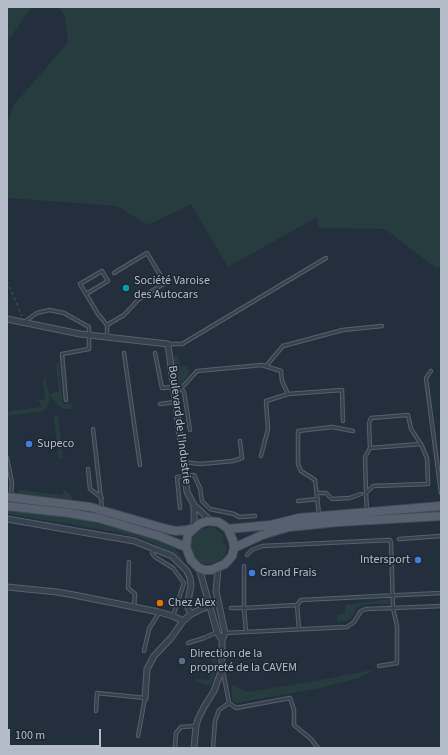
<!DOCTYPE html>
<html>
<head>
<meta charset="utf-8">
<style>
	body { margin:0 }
	#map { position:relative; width:448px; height:755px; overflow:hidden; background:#242f3e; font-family:"Source Sans 3",sans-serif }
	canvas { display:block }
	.frame { position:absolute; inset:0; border:8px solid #b4bcc9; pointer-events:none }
	.scale { position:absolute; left:8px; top:729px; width:93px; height:18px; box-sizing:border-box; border:2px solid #b4bcc9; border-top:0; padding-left:5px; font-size:12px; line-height:14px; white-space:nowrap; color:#b4bcc9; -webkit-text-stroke:3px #1d2633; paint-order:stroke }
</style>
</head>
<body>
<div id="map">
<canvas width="448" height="755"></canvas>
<div class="frame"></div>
<div class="scale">100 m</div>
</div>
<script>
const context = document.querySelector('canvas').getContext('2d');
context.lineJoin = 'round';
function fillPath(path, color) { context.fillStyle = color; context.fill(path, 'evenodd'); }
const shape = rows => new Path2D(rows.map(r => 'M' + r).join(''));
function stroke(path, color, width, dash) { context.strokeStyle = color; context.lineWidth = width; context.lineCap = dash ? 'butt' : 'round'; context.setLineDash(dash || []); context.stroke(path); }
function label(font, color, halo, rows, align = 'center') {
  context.font = font + ' "Source Sans 3",sans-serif'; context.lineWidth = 3; context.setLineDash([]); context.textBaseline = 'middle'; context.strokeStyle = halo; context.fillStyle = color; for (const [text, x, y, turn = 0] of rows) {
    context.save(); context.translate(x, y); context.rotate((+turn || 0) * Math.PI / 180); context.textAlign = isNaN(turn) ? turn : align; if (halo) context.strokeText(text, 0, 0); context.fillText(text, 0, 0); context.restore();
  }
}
const green = shape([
	[7,7,32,7,7,42],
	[58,7,441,7,441,267,435,267,385,229,319,228,317,217,228,267,191,204,148,225,117,206,7,198,7,126,13,106,68,42,65,16],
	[173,355,178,355,181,367,187,366,187,369,189,369,189,374,178,388,177,388],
	[56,363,59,363,63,404,71,403,72,409,64,409,57,405,55,401,49,395,49,404,44,411,7,416,7,414,11,411,41,407,39,400,45,399,43,379,45,378,49,394,59,391],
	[58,415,63,458,59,459,54,420,54,416],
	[18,490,63,495,64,490,71,495,72,498,71,500,20,494],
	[7,510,77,518,126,531,157,541,174,548,179,553,183,561,157,545,143,539,116,532,7,514],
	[211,527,216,529,223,534,225,537,223,540,224,544,227,545,227,548,225,555,222,559,218,562,209,564,203,564,193,556,190,547,194,534,202,529],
	[389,599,389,604,373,604,363,605,357,608,351,618,347,621,337,622,337,615,345,613,345,605],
	[213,654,217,654,216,669,213,682,209,685,196,682,196,679,209,680,212,663,212,656],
	[377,669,358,678,320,688,236,703,232,701,232,685,248,692,321,680]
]);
const path = shape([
	[7,68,7,74],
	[7,281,22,316]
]);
const service = shape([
	[86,294,80,284,102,271,108,281,86,294,98,314,107,325,107,337],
	[24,322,37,313,49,310,64,313,89,327,89,349,62,354,66,400],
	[107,325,124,315,139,299,165,283,147,253,114,273],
	[169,344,182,344,326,258],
	[124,353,140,465],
	[155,353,162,388,174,387],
	[266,366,283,346,343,330,382,326],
	[431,371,426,378,441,493],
	[181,388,184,392,190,430],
	[175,395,197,371,262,365,281,371,282,381,288,394,342,390,343,421],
	[160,404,175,402],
	[93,429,102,508],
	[370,448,369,423,371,418,408,415,411,429,421,444],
	[261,456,268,429,266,401,288,394],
	[7,458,12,483,11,497],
	[184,462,200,464,233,461,242,458,240,441],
	[88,469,90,489,102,498],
	[317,493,326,493,332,499,350,498,361,494],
	[366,493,365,457,370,448,421,444,427,458,428,484,373,486,366,493,367,511],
	[298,501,318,499],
	[180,508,177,477,194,475,200,488,202,501,210,509,234,514,239,517,255,516],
	[319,514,315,480,301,471,298,464,298,431,332,427,353,431],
	[399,539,441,536],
	[154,548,152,553,155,557,173,568,184,583,173,616],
	[247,555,252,550,262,546,390,540,391,543,393,608,441,606],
	[129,562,128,588,135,594,134,607],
	[244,566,244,608,297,605,299,629],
	[297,605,301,600,441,593],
	[231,608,244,608,246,632],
	[225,633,347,627,354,622,361,611,366,609,393,608,397,626,397,663,379,666],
	[188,643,204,638,217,632],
	[144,651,149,629,159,613],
	[223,671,229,703,236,708,290,698,294,710,294,725,311,739,318,748],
	[96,711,97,693,145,698,138,736],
	[175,748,176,733,181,727,196,726],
	[213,748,215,721,219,710,229,703]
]);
const minor = shape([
	[7,319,80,334,168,344,185,475,187,492,194,505,194,528],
	[194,505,211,521],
	[7,519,134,541,172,556,187,571,190,578,191,586,188,601,188,608,191,614],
	[199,568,217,632,222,640],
	[7,587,57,592,74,595,159,612,173,616,183,621,191,614,210,605,218,603],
	[145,698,147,669,154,656,171,638,183,621],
	[194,748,196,726,198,719,204,707,214,691,222,669,222,640,225,633,216,591,218,569]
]);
const primary = shape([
	[7,497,90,507,163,528,176,531,187,530,194,528],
	[7,506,69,513,98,518,159,536,186,547],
	[207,521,218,522,223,525,228,529,233,541,234,548,232,556,225,564,211,570,204,570,199,568,191,560,186,547,188,534,199,524,207,521],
	[228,529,271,525,299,518,441,506],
	[234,548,262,535,289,527,338,522,441,516]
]);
const markers = [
	[126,288,4,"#0f9aa8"],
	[29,444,4,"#3f7fe0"],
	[418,560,4,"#3f7fe0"],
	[252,573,4,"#3f7fe0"],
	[160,603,4,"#e8710a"],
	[182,661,4,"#5c6f8a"]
];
const poiNames = [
	["Société Varoise",134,281],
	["des Autocars",134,295],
	["Supeco",37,444],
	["Intersport",410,560,"right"],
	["Grand Frais",260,573],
	["Chez Alex",168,603],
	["Direction de la",190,654],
	["propreté de la CAVEM",190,668]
];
const streetNames = [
	["Boulevard de l'Industrie",179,425,83]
];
fillPath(green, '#263c3f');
stroke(service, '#565f6c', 4.5);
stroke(minor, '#565f6c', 7);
stroke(primary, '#414a57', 10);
stroke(path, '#44595c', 1, [3, 3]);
stroke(service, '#38414e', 2.5);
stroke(minor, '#38414e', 5);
stroke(primary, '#56606e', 8);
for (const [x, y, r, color] of markers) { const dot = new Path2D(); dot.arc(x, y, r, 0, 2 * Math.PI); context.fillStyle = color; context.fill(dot); stroke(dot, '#1d2633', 1.5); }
label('12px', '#b4bcc9', '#1d2633', poiNames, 'left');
label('12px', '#b4bcc9', '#1d2633', streetNames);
</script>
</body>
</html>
